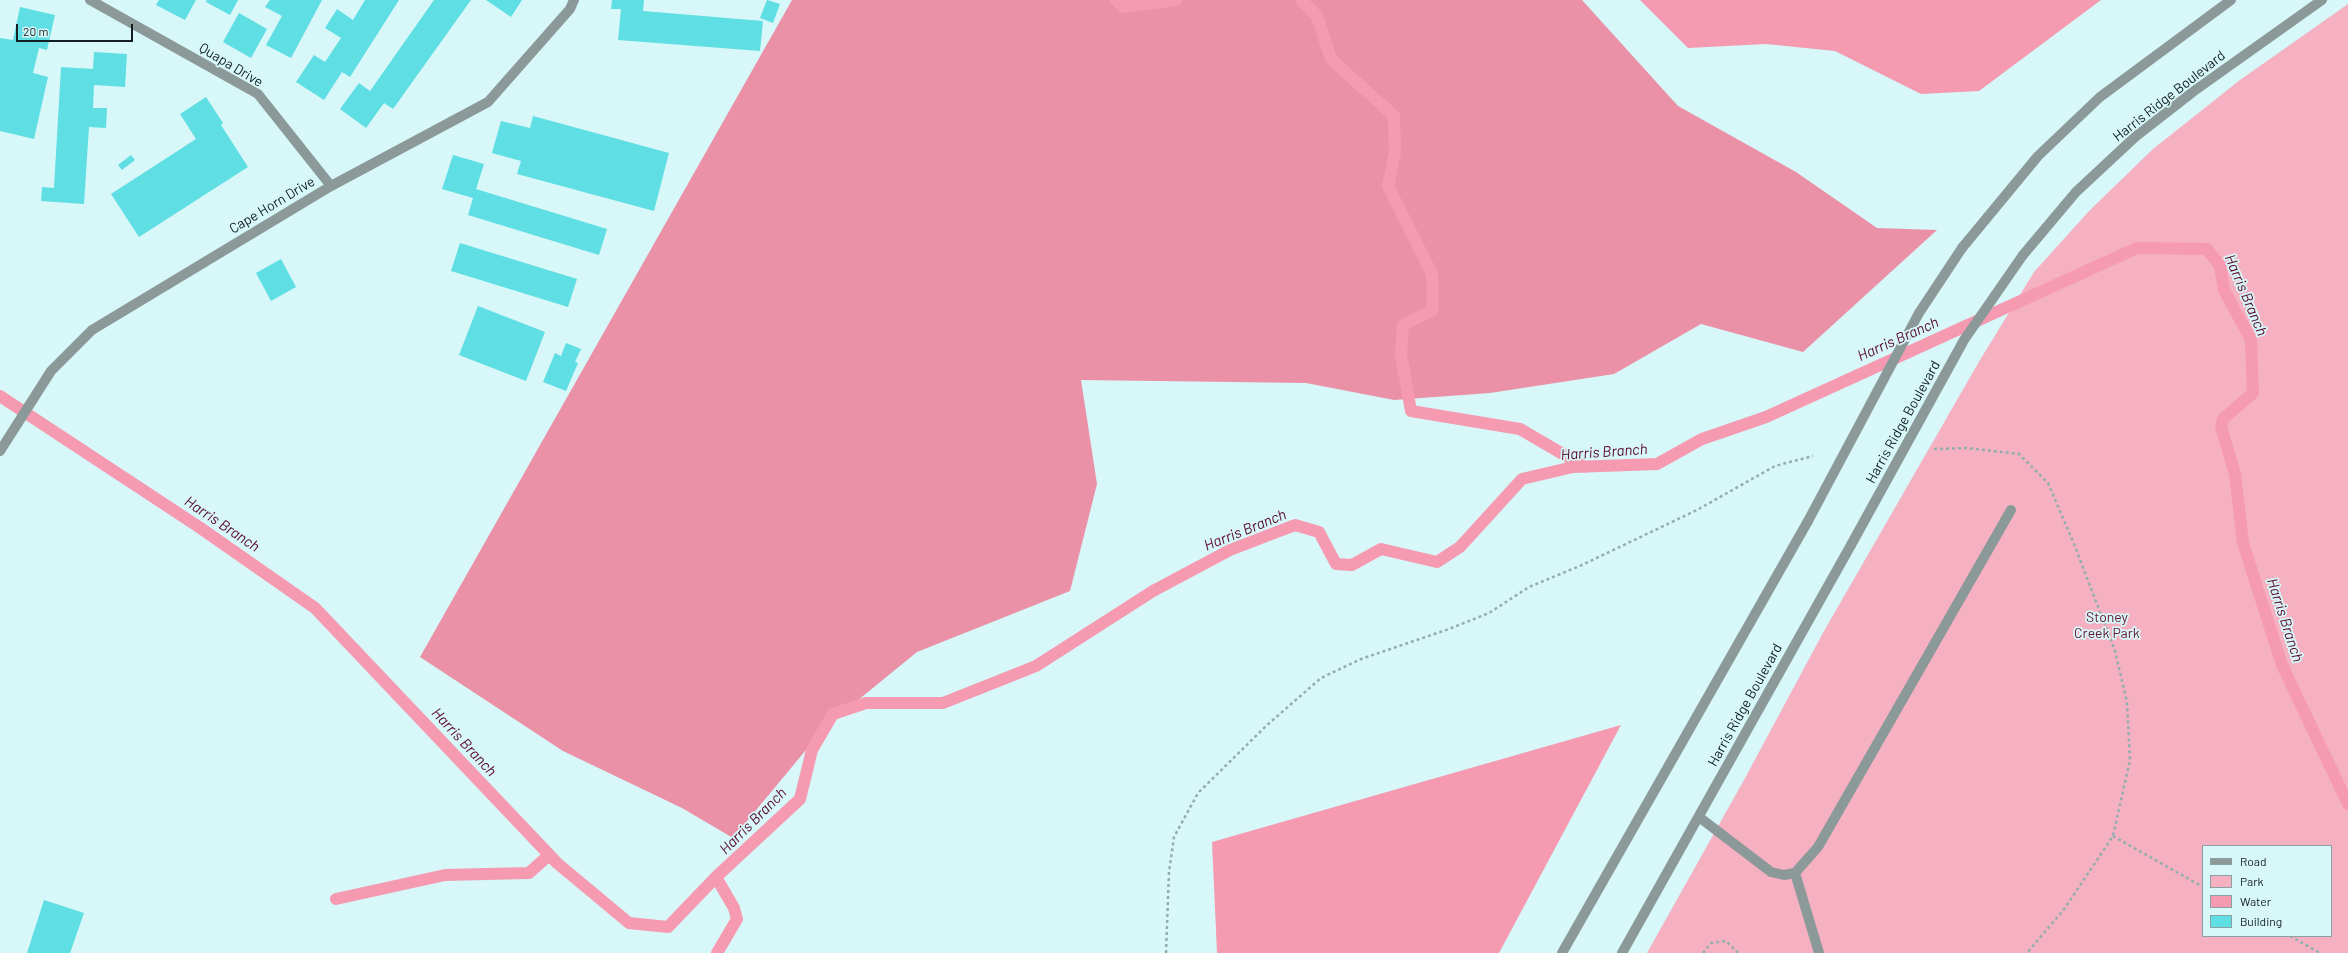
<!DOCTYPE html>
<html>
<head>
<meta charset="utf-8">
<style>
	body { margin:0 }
	#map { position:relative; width:2348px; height:953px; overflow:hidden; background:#d7f7f8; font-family:Barlow,sans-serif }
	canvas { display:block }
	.legend { position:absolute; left:2202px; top:845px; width:130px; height:92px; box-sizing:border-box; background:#d7f7f8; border:1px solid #89a1a2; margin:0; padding:5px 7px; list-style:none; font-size:12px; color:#131f20 }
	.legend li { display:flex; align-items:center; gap:8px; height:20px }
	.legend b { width:20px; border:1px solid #89a1a2 }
	.scale { position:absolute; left:16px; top:24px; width:117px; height:18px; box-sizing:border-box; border:2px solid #131f20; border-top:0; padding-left:5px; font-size:12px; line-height:14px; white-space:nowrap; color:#131f20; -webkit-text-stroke:3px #d7f7f8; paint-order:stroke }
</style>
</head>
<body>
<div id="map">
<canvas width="2348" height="953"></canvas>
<ul class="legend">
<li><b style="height:5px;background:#8b9999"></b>Road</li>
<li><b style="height:11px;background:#f5b1c1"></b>Park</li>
<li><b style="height:11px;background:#f59ab1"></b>Water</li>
<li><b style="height:11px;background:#5fdee3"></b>Building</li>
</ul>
<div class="scale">20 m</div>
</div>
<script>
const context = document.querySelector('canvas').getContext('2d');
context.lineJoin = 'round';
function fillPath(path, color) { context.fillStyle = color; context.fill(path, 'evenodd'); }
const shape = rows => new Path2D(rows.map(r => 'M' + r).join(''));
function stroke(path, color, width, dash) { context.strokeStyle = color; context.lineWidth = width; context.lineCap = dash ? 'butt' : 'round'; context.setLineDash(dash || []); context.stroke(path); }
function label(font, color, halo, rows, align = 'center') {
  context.font = font + ' Barlow,sans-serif'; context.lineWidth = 3.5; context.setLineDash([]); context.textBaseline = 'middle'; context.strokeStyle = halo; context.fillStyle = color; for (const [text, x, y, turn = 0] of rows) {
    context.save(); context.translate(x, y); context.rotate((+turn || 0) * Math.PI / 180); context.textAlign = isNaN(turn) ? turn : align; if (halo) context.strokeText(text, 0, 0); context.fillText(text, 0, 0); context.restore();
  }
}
const green = shape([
	[2348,4,2348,953,1647,953,1744,780,1824,631,1980,360,2034,272,2090,210,2153,149,2240,80],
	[2203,846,2331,846,2331,936,2203,936]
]);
const forest = shape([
	[792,0,1582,0,1678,106,1796,172,1877,228,1937,230,1803,352,1701,324,1614,374,1490,393,1394,400,1306,383,1081,380,1097,484,1070,591,917,652,825,727,733,838,682,808,563,751,420,657]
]);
const water = shape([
	[1640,0,2101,0,1979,91,1921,94,1835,51,1766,44,1688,48],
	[1621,725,1499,953,1217,953,1212,842]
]);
const stream = shape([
	[1116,0,1123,7,1176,0],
	[1301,0,1317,16,1331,59,1394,116,1395,152,1388,186,1432,274,1433,310,1403,325,1401,355,1411,411,1520,429,1585,467],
	[0,396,199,527,315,608,557,863,629,923,668,927,716,877,800,799,812,750,833,714,866,703,943,703,1036,666,1153,591,1230,550,1295,525,1319,532,1336,564,1352,565,1381,549,1437,562,1460,547,1522,479,1573,467,1657,464,1702,439,1766,417,2137,248,2207,249,2220,266,2224,290,2251,340,2253,393,2223,419,2221,427,2235,474,2243,543,2282,665,2348,804],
	[716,877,734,908,737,919,717,953],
	[336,899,445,875,529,873,549,855]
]);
const building = shape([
	[159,0,196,0,185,20,156,5],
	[207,0,238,0,230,15,206,2],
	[270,0,322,0,291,58,266,45,282,16,265,7],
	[365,0,399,0,350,77,342,72,324,100,296,82,314,55,325,62,341,38,325,28,337,9,353,20],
	[434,0,471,0,393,109,384,103,366,128,340,109,359,83,370,91],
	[486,0,522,0,511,17],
	[612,0,644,0,643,11,763,21,760,51,618,40,621,9,611,9],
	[767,0,780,4,773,23,760,18],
	[20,7,55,15,47,50,39,48,33,73,48,77,34,139,0,131,0,38,13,40],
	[239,13,267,29,251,58,223,42],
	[94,52,127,54,125,87,94,85,93,108,107,108,106,128,89,127,84,204,41,201,42,187,54,188,61,67,93,69],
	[206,97,223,123,221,125,248,167,139,237,111,194,196,139,180,114],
	[533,116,669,153,654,211,517,174,521,161,492,153,501,121,530,128],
	[131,155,135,160,122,170,118,165],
	[453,155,484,164,476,189,607,229,599,255,468,215,473,198,442,189],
	[460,243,577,279,568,307,451,271],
	[281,259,296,287,271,301,256,273],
	[478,306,545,332,526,381,459,355],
	[566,343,581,349,575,362,578,363,566,391,543,382,555,353,561,356],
	[44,900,84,913,70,953,27,953]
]);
const path = shape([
	[1934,449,1967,448,2019,454,2048,483,2074,544,2115,651,2127,702,2130,760,2113,836,2065,908,2027,953],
	[2113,836,2203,887],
	[2290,936,2320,953],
	[1166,953,1169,872,1174,837,1198,793,1266,726,1321,678,1361,659,1449,629,1489,613,1529,587,1582,565,1697,510,1775,466,1813,456],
	[1703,953,1711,943,1726,941,1738,953]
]);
const service = shape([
	[1699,817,1771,872,1784,875,1795,873,1818,847,2011,510],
	[1795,873,1819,953]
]);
const minor = shape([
	[90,0,258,94,331,186],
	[0,451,51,371,92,330,331,186,488,102,570,9,574,0]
]);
const tertiary = shape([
	[1962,248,2038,156,2100,97,2231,0],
	[2023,255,2076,192,2135,137,2194,91,2322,0],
	[1562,953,1808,521],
	[1622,953,1851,545]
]);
const tertiaryBridge = shape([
	[1808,521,1919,313,1962,248],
	[1851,545,1964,340,2023,255]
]);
const streetNames = [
	["Quapa Drive",231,65,31],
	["Harris Ridge Boulevard",2169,96,-38],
	["Cape Horn Drive",272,205,-31],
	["Harris Ridge Boulevard",1903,422,-61],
	["Harris Ridge Boulevard",1745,705,-61]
];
const parkNames = [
	["Stoney",2107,617],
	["Creek Park",2107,633]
];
const waterNames = [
	["Harris Branch",2246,295,67],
	["Harris Branch",1898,339,-24],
	["Harris Branch",1604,452,-4],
	["Harris Branch",222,524,34],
	["Harris Branch",1245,530,-22],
	["Harris Branch",2285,620,72],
	["Harris Branch",464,742,47],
	["Harris Branch",753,821,-45]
];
fillPath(green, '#f5b1c1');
fillPath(forest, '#eb91a7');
fillPath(water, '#f59ab1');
stroke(stream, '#f59ab1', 12);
fillPath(building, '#5fdee3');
stroke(path, '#94adae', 2.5, [3, 3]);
stroke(service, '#8b9999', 10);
stroke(minor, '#8b9999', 10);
stroke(tertiary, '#8b9999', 10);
stroke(tertiaryBridge, '#8b9999', 10);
label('14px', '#131f20', '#d7f7f8', streetNames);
label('14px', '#651632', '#d7f7f8', parkNames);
label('italic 15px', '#5a0929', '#d7f7f8', waterNames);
</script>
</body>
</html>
